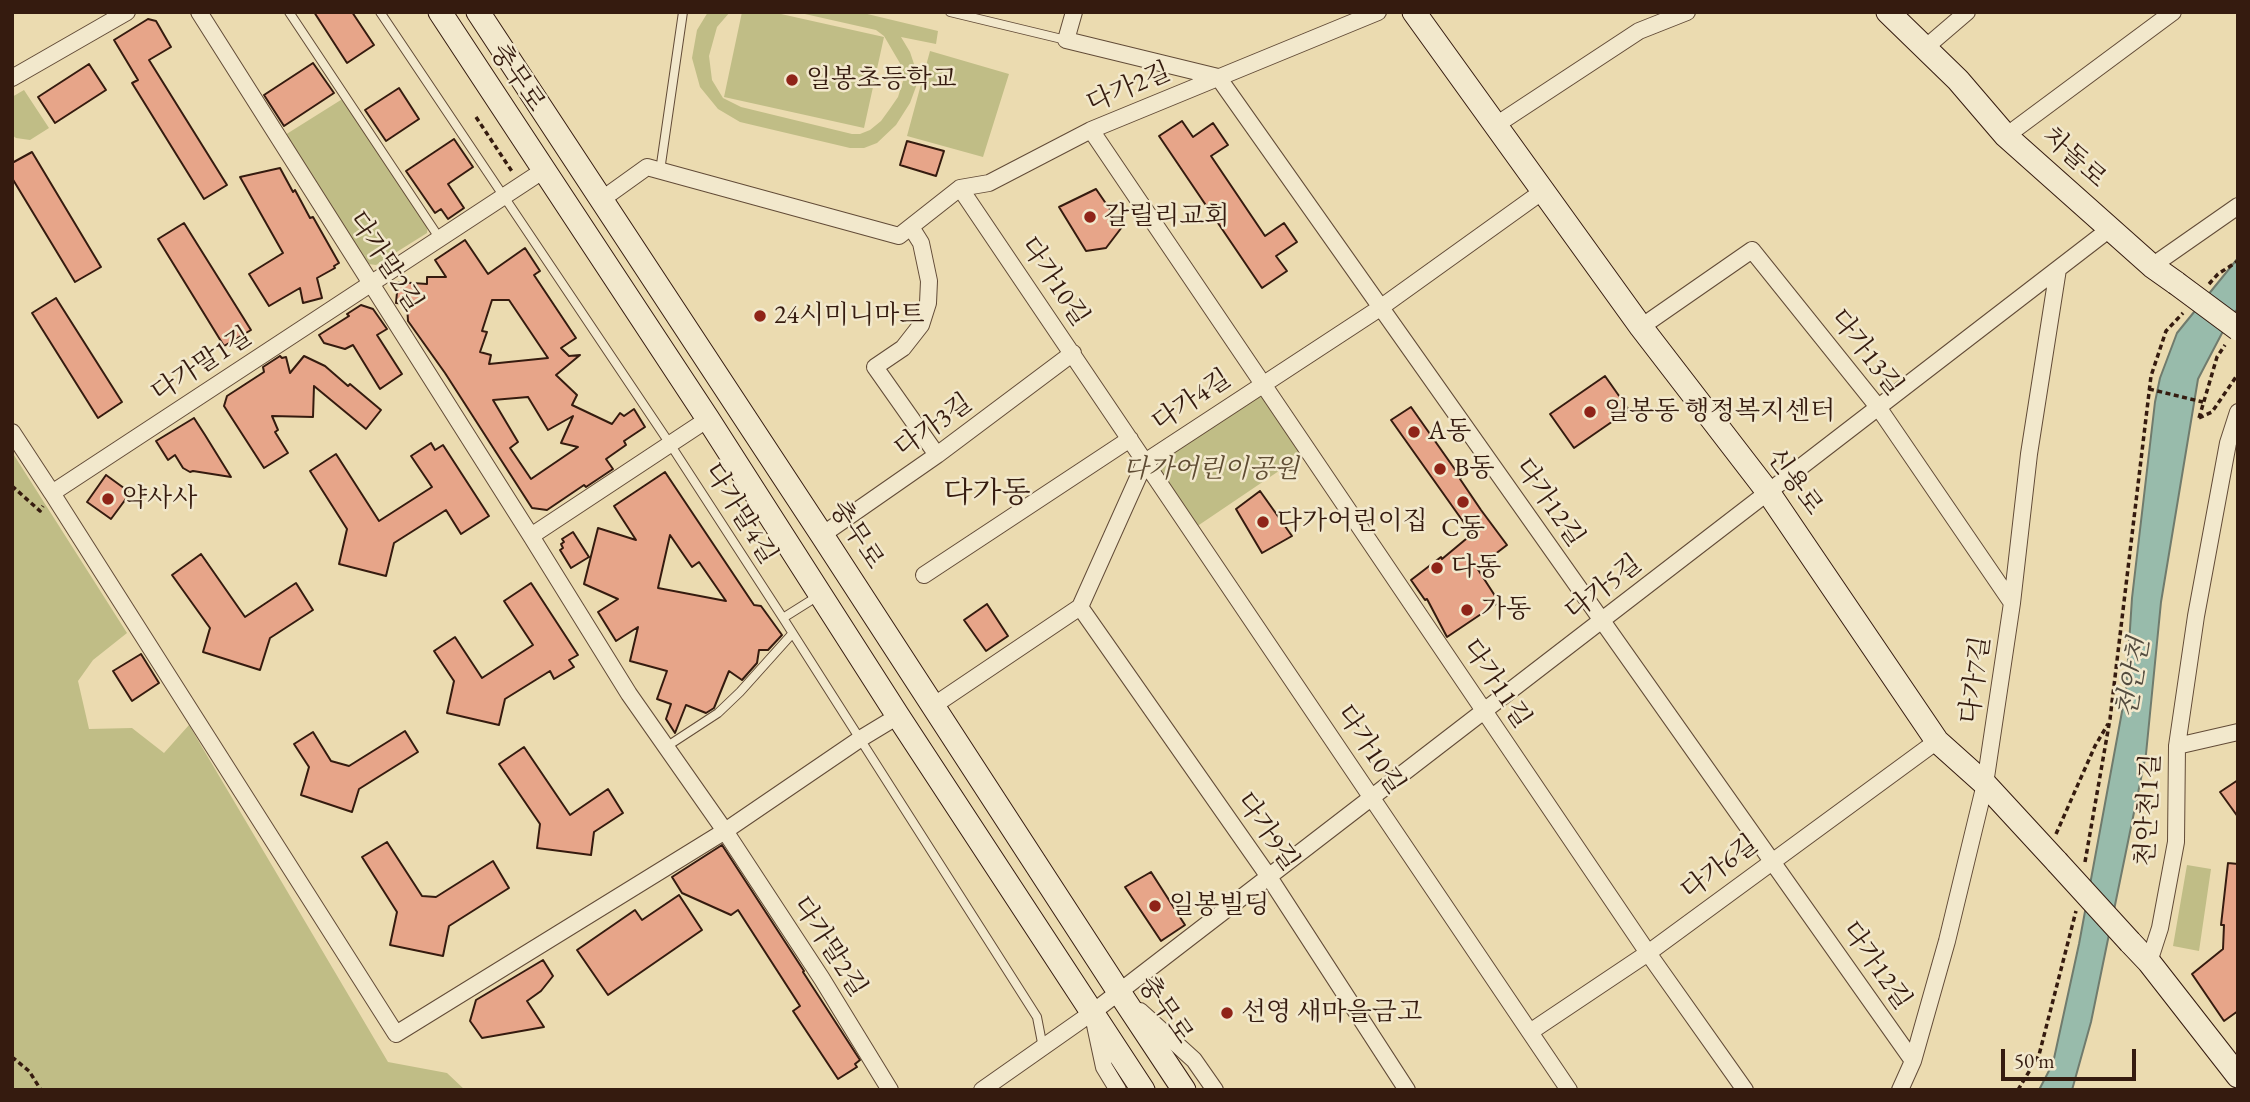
<!DOCTYPE html>
<html>
<head>
<meta charset="utf-8">
<style>
	body { margin:0 }
	#map { position:relative; width:2250px; height:1102px; overflow:hidden; background:#ebdbb0; font-family:"EB Garamond",serif }
	canvas { display:block }
	.frame { position:absolute; inset:0; border:14px solid #351b0f; pointer-events:none }
	.scale { position:absolute; left:2001px; top:1049px; width:135px; height:32px; box-sizing:border-box; border:4px solid #351b0f; border-top:0; padding-left:9px; font-size:21px; line-height:24px; white-space:nowrap; color:#351b0f; -webkit-text-stroke:5px #f2e8cc; paint-order:stroke }
</style>
</head>
<body>
<div id="map">
<canvas width="2250" height="1102"></canvas>
<div class="frame"></div>
<div class="scale">50 m</div>
</div>
<script>
const context = document.querySelector('canvas').getContext('2d');
context.lineJoin = 'round';
function fillPath(path, color) { context.fillStyle = color; context.fill(path, 'evenodd'); }
const shape = rows => new Path2D(rows.map(r => 'M' + r).join(''));
function stroke(path, color, width, dash) { context.strokeStyle = color; context.lineWidth = width; context.lineCap = dash ? 'butt' : 'round'; context.setLineDash(dash || []); context.stroke(path); }
function label(font, color, halo, rows, align = 'center') {
  context.font = font + ' "EB Garamond","Noto Serif KR",serif'; context.lineWidth = 5; context.setLineDash([]); context.textBaseline = 'middle'; context.strokeStyle = halo; context.fillStyle = color; for (const [text, x, y, turn = 0] of rows) {
    context.save(); context.translate(x, y); context.rotate((+turn || 0) * Math.PI / 180); context.textAlign = isNaN(turn) ? turn : align; if (halo) context.strokeText(text, 0, 0); context.fillText(text, 0, 0); context.restore();
  }
}
const green = shape([
	[708,12,730,12,717,27,709,56,712,80,723,98,741,107,852,134,860,134,870,130,881,121,889,110,898,97,904,78,901,65,884,36,876,30,796,12,859,12,938,31,936,44,901,37,910,52,917,73,917,84,910,103,896,125,877,143,864,148,850,148,740,122,718,109,700,87,692,58,697,30],
	[742,12,772,12,884,37,864,128,724,97],
	[930,51,1009,74,983,157,907,136],
	[24,90,49,128,30,140,16,138,12,135,12,97],
	[344,98,428,225,427,233,376,265,368,264,285,135],
	[1252,396,1266,398,1304,454,1196,527,1157,472,1159,456],
	[12,452,127,633,93,660,78,681,89,729,132,728,164,753,189,725,388,1062,447,1073,465,1090,12,1090],
	[2187,865,2211,869,2199,951,2173,946]
]);
const water = shape([
	[2238,258,2238,309,2232,314,2198,379,2161,602,2146,754,2091,1022,2072,1090,2039,1090,2053,1063,2079,944,2126,690,2132,598,2155,402,2160,378,2177,333,2238,258]
]);
const building = shape([
	[314,12,352,12,374,45,347,63,314,12],
	[148,19,156,21,171,47,149,60,227,185,204,199,132,83,138,80,114,40,148,19],
	[313,63,334,93,284,126,264,95,313,63],
	[89,64,106,90,55,123,38,97,89,64],
	[399,88,419,119,386,141,365,110,399,88],
	[1182,121,1193,137,1213,123,1228,145,1211,156,1265,236,1284,223,1297,242,1276,256,1287,271,1262,288,1159,136,1182,121],
	[454,139,473,167,448,184,464,208,448,219,441,209,435,213,406,171,454,139],
	[907,141,944,151,936,176,900,165,907,141],
	[32,152,101,267,75,282,12,178,12,163,32,152],
	[280,168,293,192,295,190,310,218,313,217,339,263,334,266,335,268,317,278,322,298,303,303,300,288,269,306,249,274,283,253,240,177,280,168],
	[1096,189,1122,227,1106,248,1086,251,1059,207,1096,189],
	[184,223,251,330,224,346,158,239,184,223],
	[465,240,488,274,525,248,540,271,534,275,576,338,561,348,569,356,580,355,556,375,577,395,572,405,612,424,620,413,624,416,634,409,645,427,624,441,626,445,606,459,613,469,586,487,584,485,547,510,532,508,445,373,408,321,407,304,396,303,398,282,427,284,427,277,446,277,435,260,465,240],
	[492,300,509,300,548,358,489,364,491,355,480,352,487,332,482,331,492,300],
	[528,397,548,430,573,416,561,443,578,447,531,479,510,448,518,442,493,400,528,397],
	[56,298,122,402,98,418,32,313,56,298],
	[361,305,373,309,387,329,377,335,402,374,380,389,353,345,345,349,324,343,319,335,349,316,347,314,361,305],
	[280,356,282,358,286,357,290,373,304,356,325,366,348,386,350,384,381,410,366,429,314,386,313,417,272,416,278,430,275,432,288,453,264,468,224,406,227,396,264,372,263,367,280,356],
	[1605,376,1629,410,1574,448,1550,414,1605,376],
	[1411,407,1461,478,1460,479,1481,510,1507,545,1477,568,1499,602,1447,637,1427,599,1425,600,1411,580,1441,557,1442,559,1472,534,1391,420,1411,407],
	[194,418,205,435,231,477,193,471,190,472,183,468,175,455,168,460,156,441,194,418],
	[431,443,435,450,443,445,489,516,461,534,446,510,394,543,386,576,339,564,347,529,310,471,336,454,379,521,432,487,411,456,431,443],
	[665,472,754,605,761,606,782,635,768,650,759,650,757,663,742,680,729,671,714,708,706,713,686,705,675,733,666,719,671,704,657,699,667,671,630,661,638,627,616,641,598,612,618,599,584,584,598,528,636,540,614,506,665,472],
	[670,535,692,567,699,562,726,601,658,588,670,535],
	[106,475,128,491,126,494,128,496,111,519,87,502,106,475],
	[1260,491,1292,536,1262,553,1236,509,1260,491],
	[573,532,589,557,571,568,560,550,563,548,561,544,564,542,562,539,573,532],
	[201,554,245,617,296,583,313,610,270,638,260,670,203,652,210,628,172,575,201,554],
	[531,583,578,655,569,660,574,667,554,679,550,671,505,699,499,725,447,713,454,681,434,651,455,637,482,678,533,645,504,601,531,583],
	[987,604,1008,636,986,651,964,620,987,604],
	[141,654,159,683,132,701,113,671,141,654],
	[405,731,418,752,359,789,352,812,301,795,309,767,294,744,313,732,331,761,349,766,405,731],
	[524,747,570,815,608,789,623,813,594,832,591,855,537,848,540,824,499,764,524,747],
	[2238,780,2238,817,2220,792,2238,780],
	[387,842,422,896,436,897,493,861,509,888,449,926,443,956,390,945,397,912,362,857,387,842],
	[722,845,804,971,803,972,860,1060,855,1064,857,1067,838,1079,793,1011,800,1006,738,910,731,915,682,893,672,877,722,845],
	[2228,863,2238,864,2238,1011,2224,1021,2192,974,2223,949,2224,925,2221,925,2228,863],
	[1151,872,1185,925,1161,941,1125,887,1151,872],
	[679,895,702,930,608,995,577,950,635,910,642,920,679,895],
	[543,960,553,976,541,991,527,1001,544,1027,482,1038,470,1021,476,1000,543,960]
]);
const path = shape([
	[476,117,513,173],
	[2209,284,2218,274,2238,261],
	[2149,389,2203,402],
	[2199,418,2217,357,2225,345],
	[2199,418,2212,412,2238,374],
	[12,486,40,511,43,506],
	[2056,834,2095,746,2108,724],
	[2085,862,2110,719,2151,376,2166,331,2183,313],
	[12,1057,29,1071,41,1090],
	[2018,1090,2039,1055,2076,911]
]);
const lane = shape([
	[289,12,440,239],
	[380,12,670,444,783,618,1037,1017,1043,1048],
	[950,12,1066,40],
	[660,171,683,12],
	[783,618,818,596],
	[666,747,718,713,740,692,792,634]
]);
const street = shape([
	[199,12,531,536,629,694,725,831,822,979,890,1090],
	[1074,12,1066,40,1218,77,1913,1061],
	[1925,48,1967,12],
	[12,78,127,12],
	[1496,125,1639,31,1687,12],
	[1091,130,1648,953,1745,1090],
	[2006,136,2173,12],
	[960,188,1569,1090],
	[601,200,647,167,899,236,960,188,989,183,1091,130,1378,12],
	[911,227,921,243,929,281,928,303,921,325,903,348,875,367,937,455],
	[2152,266,2238,206],
	[1641,327,1752,250,1878,407,2012,603],
	[12,432,52,493,544,170],
	[52,493,396,1034,725,831,860,739,898,716],
	[822,535,937,455,1073,353],
	[531,536,708,419],
	[924,575,1130,439],
	[1080,607,1269,877,1407,1090],
	[933,706,1080,607,1145,462,1380,308,1543,191],
	[2177,746,2238,732],
	[2149,962,2160,928,2176,842,2177,746,2196,616,2228,443,2238,412],
	[1140,1011,1194,1060,1215,1090],
	[1095,1025,1104,1067,1118,1090],
	[1530,1032,1648,953,1937,741],
	[982,1090,1093,1012,2111,228],
	[1900,1090,1913,1061,1947,941,1985,784,2012,603,2029,454,2058,269]
]);
const secondary = shape([
	[440,12,708,419,898,716,1143,1090],
	[478,12,822,535,1119,992,1184,1090],
	[1414,12,1641,327,1768,492,1937,741,1985,784,2057,862],
	[1888,12,1958,80,2006,136,2152,266,2176,283],
	[2130,942,2149,962,2238,1076]
]);
const secondaryBridge = shape([
	[2176,283,2238,329],
	[2057,862,2130,942]
]);
const markers = [
	[792,80,7,"#8f2418"],
	[1090,217,7,"#8f2418"],
	[760,316,7,"#8f2418"],
	[1590,412,7,"#8f2418"],
	[1414,432,7,"#8f2418"],
	[1440,469,7,"#8f2418"],
	[108,499,7,"#8f2418"],
	[1463,502,7,"#8f2418"],
	[1263,522,7,"#8f2418"],
	[1437,568,7,"#8f2418"],
	[1467,610,7,"#8f2418"],
	[1155,906,7,"#8f2418"],
	[1227,1013,7,"#8f2418"]
];
const streetNames = [
	["충무로",517,78,56],
	["다가2길",1129,88,-23],
	["차돌로",2074,158,42],
	["다가말2길",385,262,57],
	["다가10길",1054,282,56],
	["다가13길",1866,353,52],
	["다가말1길",202,365,-33],
	["다가4길",1192,401,-34],
	["다가3길",934,426,-36],
	["신용로",1794,482,54],
	["다가12길",1549,503,55],
	["다가말4길",740,514,58],
	["충무로",856,535,57],
	["다가5길",1604,588,-38],
	["다가7길",1976,680,-82],
	["다가11길",1496,684,56],
	["다가10길",1370,750,56],
	["천안천1길",2149,810,-87],
	["다가9길",1267,832,55],
	["다가6길",1720,868,-37],
	["다가말2길",829,947,57],
	["다가12길",1876,966,55],
	["충무로",1165,1010,56]
];
const poiNames = [
	["일봉초등학교",806,80],
	["갈릴리교회",1104,217],
	["24시미니마트",774,316],
	["일봉동 행정복지센터",1604,412],
	["A동",1428,432],
	["B동",1454,469],
	["약사사",122,499],
	["다가어린이집",1277,522],
	["C동",1463,529,"center"],
	["다동",1451,568],
	["가동",1481,610],
	["일봉빌딩",1169,906],
	["선영 새마을금고",1241,1013]
];
const parkNames = [
	["다가어린이공원",1211,470]
];
const waterNames = [
	["천안천",2134,678,-80]
];
const quarterNames = [
	["다가동",987,494]
];
fillPath(green, '#c0bd86');
fillPath(water, '#98bbab');
stroke(water, '#707b6d', 2);
fillPath(building, '#e7a589');
stroke(building, '#351b0f', 2);
stroke(lane, '#624b37', 10);
stroke(street, '#624b37', 18);
stroke(secondary, '#351b0f', 25);
stroke(path, '#351b0f', 3.5, [5, 3.5]);
stroke(lane, '#f2e8cc', 8);
stroke(street, '#f2e8cc', 16);
stroke(secondary, '#f2e8cc', 23);
stroke(secondaryBridge, '#351b0f', 25, []);
stroke(secondaryBridge, '#f2e8cc', 23);
for (const [x, y, r, color] of markers) { const dot = new Path2D(); dot.arc(x, y, r, 0, 2 * Math.PI); context.fillStyle = color; context.fill(dot); stroke(dot, '#f2e8cc', 2.5); }
label('26px', '#351b0f', '#f2e8cc', streetNames);
label('26px', '#351b0f', '#f2e8cc', poiNames, 'left');
label('italic 26px', '#5f4c33', '#f2e8cc', parkNames);
label('italic 28px', '#534b3e', '#f2e8cc', waterNames);
label('30px', '#351b0f', '#f2e8cc', quarterNames);
</script>
</body>
</html>
